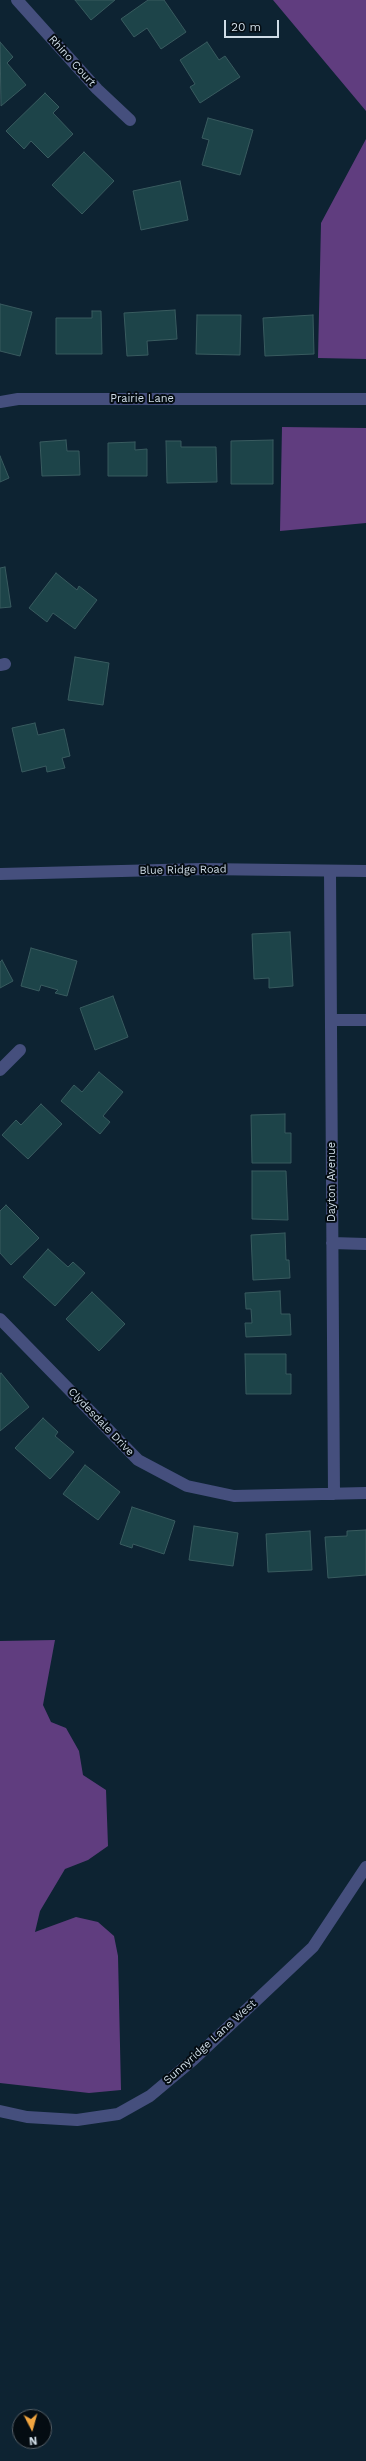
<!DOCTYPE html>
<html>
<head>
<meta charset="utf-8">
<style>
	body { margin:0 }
	#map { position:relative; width:366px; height:2461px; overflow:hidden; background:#0d2332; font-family:"Work Sans",sans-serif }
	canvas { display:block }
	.north { position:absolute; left:12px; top:2409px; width:40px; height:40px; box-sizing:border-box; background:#040c12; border:1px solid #555f67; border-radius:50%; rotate:174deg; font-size:11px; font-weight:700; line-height:16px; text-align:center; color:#cfdce6 }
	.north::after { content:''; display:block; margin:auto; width:14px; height:18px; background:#f1a540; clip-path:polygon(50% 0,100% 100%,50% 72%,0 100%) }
	.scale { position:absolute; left:224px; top:20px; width:55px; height:18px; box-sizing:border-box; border:2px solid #cfdce6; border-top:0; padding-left:5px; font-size:12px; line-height:14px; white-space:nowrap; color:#cfdce6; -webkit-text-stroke:3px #040c12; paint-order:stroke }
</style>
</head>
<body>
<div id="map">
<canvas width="366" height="2461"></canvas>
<div class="north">N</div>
<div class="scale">20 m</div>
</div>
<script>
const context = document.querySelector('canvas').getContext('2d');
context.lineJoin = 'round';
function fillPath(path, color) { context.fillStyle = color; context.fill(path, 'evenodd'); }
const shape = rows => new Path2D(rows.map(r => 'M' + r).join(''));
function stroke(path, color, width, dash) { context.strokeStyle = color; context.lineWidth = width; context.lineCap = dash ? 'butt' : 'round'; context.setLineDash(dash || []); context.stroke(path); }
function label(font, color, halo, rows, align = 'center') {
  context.font = font + ' "Work Sans",sans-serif'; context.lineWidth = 4; context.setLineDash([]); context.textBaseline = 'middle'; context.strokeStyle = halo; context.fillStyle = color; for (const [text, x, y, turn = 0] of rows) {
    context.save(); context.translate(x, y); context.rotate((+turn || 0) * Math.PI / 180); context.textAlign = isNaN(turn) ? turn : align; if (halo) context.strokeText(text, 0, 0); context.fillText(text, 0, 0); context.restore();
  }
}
const forest = shape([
	[273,0,366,0,366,111],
	[366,139,366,359,318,358,321,223],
	[282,427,366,428,366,523,280,531],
	[55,1640,43,1705,51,1722,66,1728,79,1751,83,1775,106,1790,108,1846,88,1860,65,1869,40,1911,35,1932,76,1917,98,1922,114,1936,118,1956,121,2090,89,2093,0,2083,0,1641]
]);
const building = shape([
	[75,0,115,0,91,20,75,0],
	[148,0,164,0,186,32,161,49,147,28,134,37,121,19,148,0],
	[0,42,13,57,7,63,26,85,1,106,0,42],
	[207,42,219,60,225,56,240,77,200,103,190,87,195,84,180,60,207,42],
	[45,93,59,107,53,113,73,134,48,158,31,141,24,149,6,131,45,93],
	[208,118,253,130,240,175,202,165,209,140,202,138,208,118],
	[84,152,114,181,82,214,52,185,84,152],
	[180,181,188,220,141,230,133,191,180,181],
	[0,304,32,312,20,356,0,351,0,304],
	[175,310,177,339,147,341,148,355,127,356,124,313,175,310],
	[92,311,101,311,102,354,56,354,56,318,92,318,92,311],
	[197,315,241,315,240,355,196,354,197,315],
	[313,315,314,354,265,356,263,318,313,315],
	[66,440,67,451,79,451,80,475,42,476,40,442,66,440],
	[273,440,273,484,231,484,231,441,273,440],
	[166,441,181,441,181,447,216,447,217,482,167,483,166,441],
	[135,442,135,450,147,449,147,476,108,476,108,443,135,442],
	[0,456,9,478,0,482,0,456],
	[5,567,11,607,0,608,0,568,5,567],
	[56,573,77,590,79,586,97,600,75,629,53,613,47,622,29,608,56,573],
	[75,657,109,663,103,705,68,700,75,657],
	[35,723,38,735,64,729,70,756,62,758,65,768,47,772,46,766,22,772,12,728,35,723],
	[290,932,293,986,269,988,269,978,254,979,252,934,290,932],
	[31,948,77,961,67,996,55,993,58,990,41,985,39,991,21,986,31,948],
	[2,960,13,981,0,988,0,962,2,960],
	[113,996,128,1037,95,1050,80,1008,113,996],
	[99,1072,123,1092,103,1116,110,1122,100,1134,61,1101,74,1085,82,1092,99,1072],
	[41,1104,62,1124,28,1159,2,1135,16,1120,21,1125,41,1104],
	[285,1114,285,1133,291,1133,291,1163,252,1163,251,1115,285,1114],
	[252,1171,286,1171,288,1220,252,1219,252,1171],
	[6,1205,39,1238,11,1265,0,1253,0,1211,6,1205],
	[285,1233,286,1260,289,1260,290,1278,253,1280,251,1235,285,1233],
	[48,1249,68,1267,73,1262,85,1273,55,1306,23,1277,48,1249],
	[280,1291,281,1314,290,1314,291,1335,246,1337,245,1323,252,1323,251,1309,246,1309,245,1293,280,1291],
	[92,1292,125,1324,99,1351,66,1319,92,1292],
	[245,1354,286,1354,286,1374,291,1374,291,1394,246,1394,245,1354],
	[1,1373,29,1407,0,1431,0,1374,1,1373],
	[43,1418,58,1432,55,1436,74,1452,50,1479,15,1448,43,1418],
	[85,1465,120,1492,98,1520,63,1494,85,1465],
	[132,1507,175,1521,164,1554,133,1544,132,1548,120,1544,132,1507],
	[194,1526,238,1533,233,1566,189,1560,194,1526],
	[366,1530,366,1575,328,1578,325,1537,347,1536,347,1531,366,1530],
	[310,1531,312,1570,268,1572,266,1534,310,1531]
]);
const street = shape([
	[17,0,97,89,130,120],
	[0,402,18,399,366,399],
	[0,665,5,664],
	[330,871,334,1494],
	[0,874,202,869,366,871],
	[331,1020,366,1020],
	[0,1070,20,1050],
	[332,1243,366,1244],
	[0,1319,138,1460,187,1486,234,1496,366,1493],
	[0,2111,27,2117,77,2120,118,2114,150,2096,193,2060,313,1947,366,1867]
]);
const streetNames = [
	["Rhino Court",72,61,48],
	["Prairie Lane",142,399],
	["Blue Ridge Road",183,870,-1],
	["Dayton Avenue",332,1182,-90],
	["Clydesdale Drive",101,1422,46],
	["Sunnyridge Lane West",210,2042,-42]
];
fillPath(forest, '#603d7f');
fillPath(building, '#1d4449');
stroke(building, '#395b5f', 1);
stroke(street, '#454f7d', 12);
label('11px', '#cfdce6', '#040c12', streetNames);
</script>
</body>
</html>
